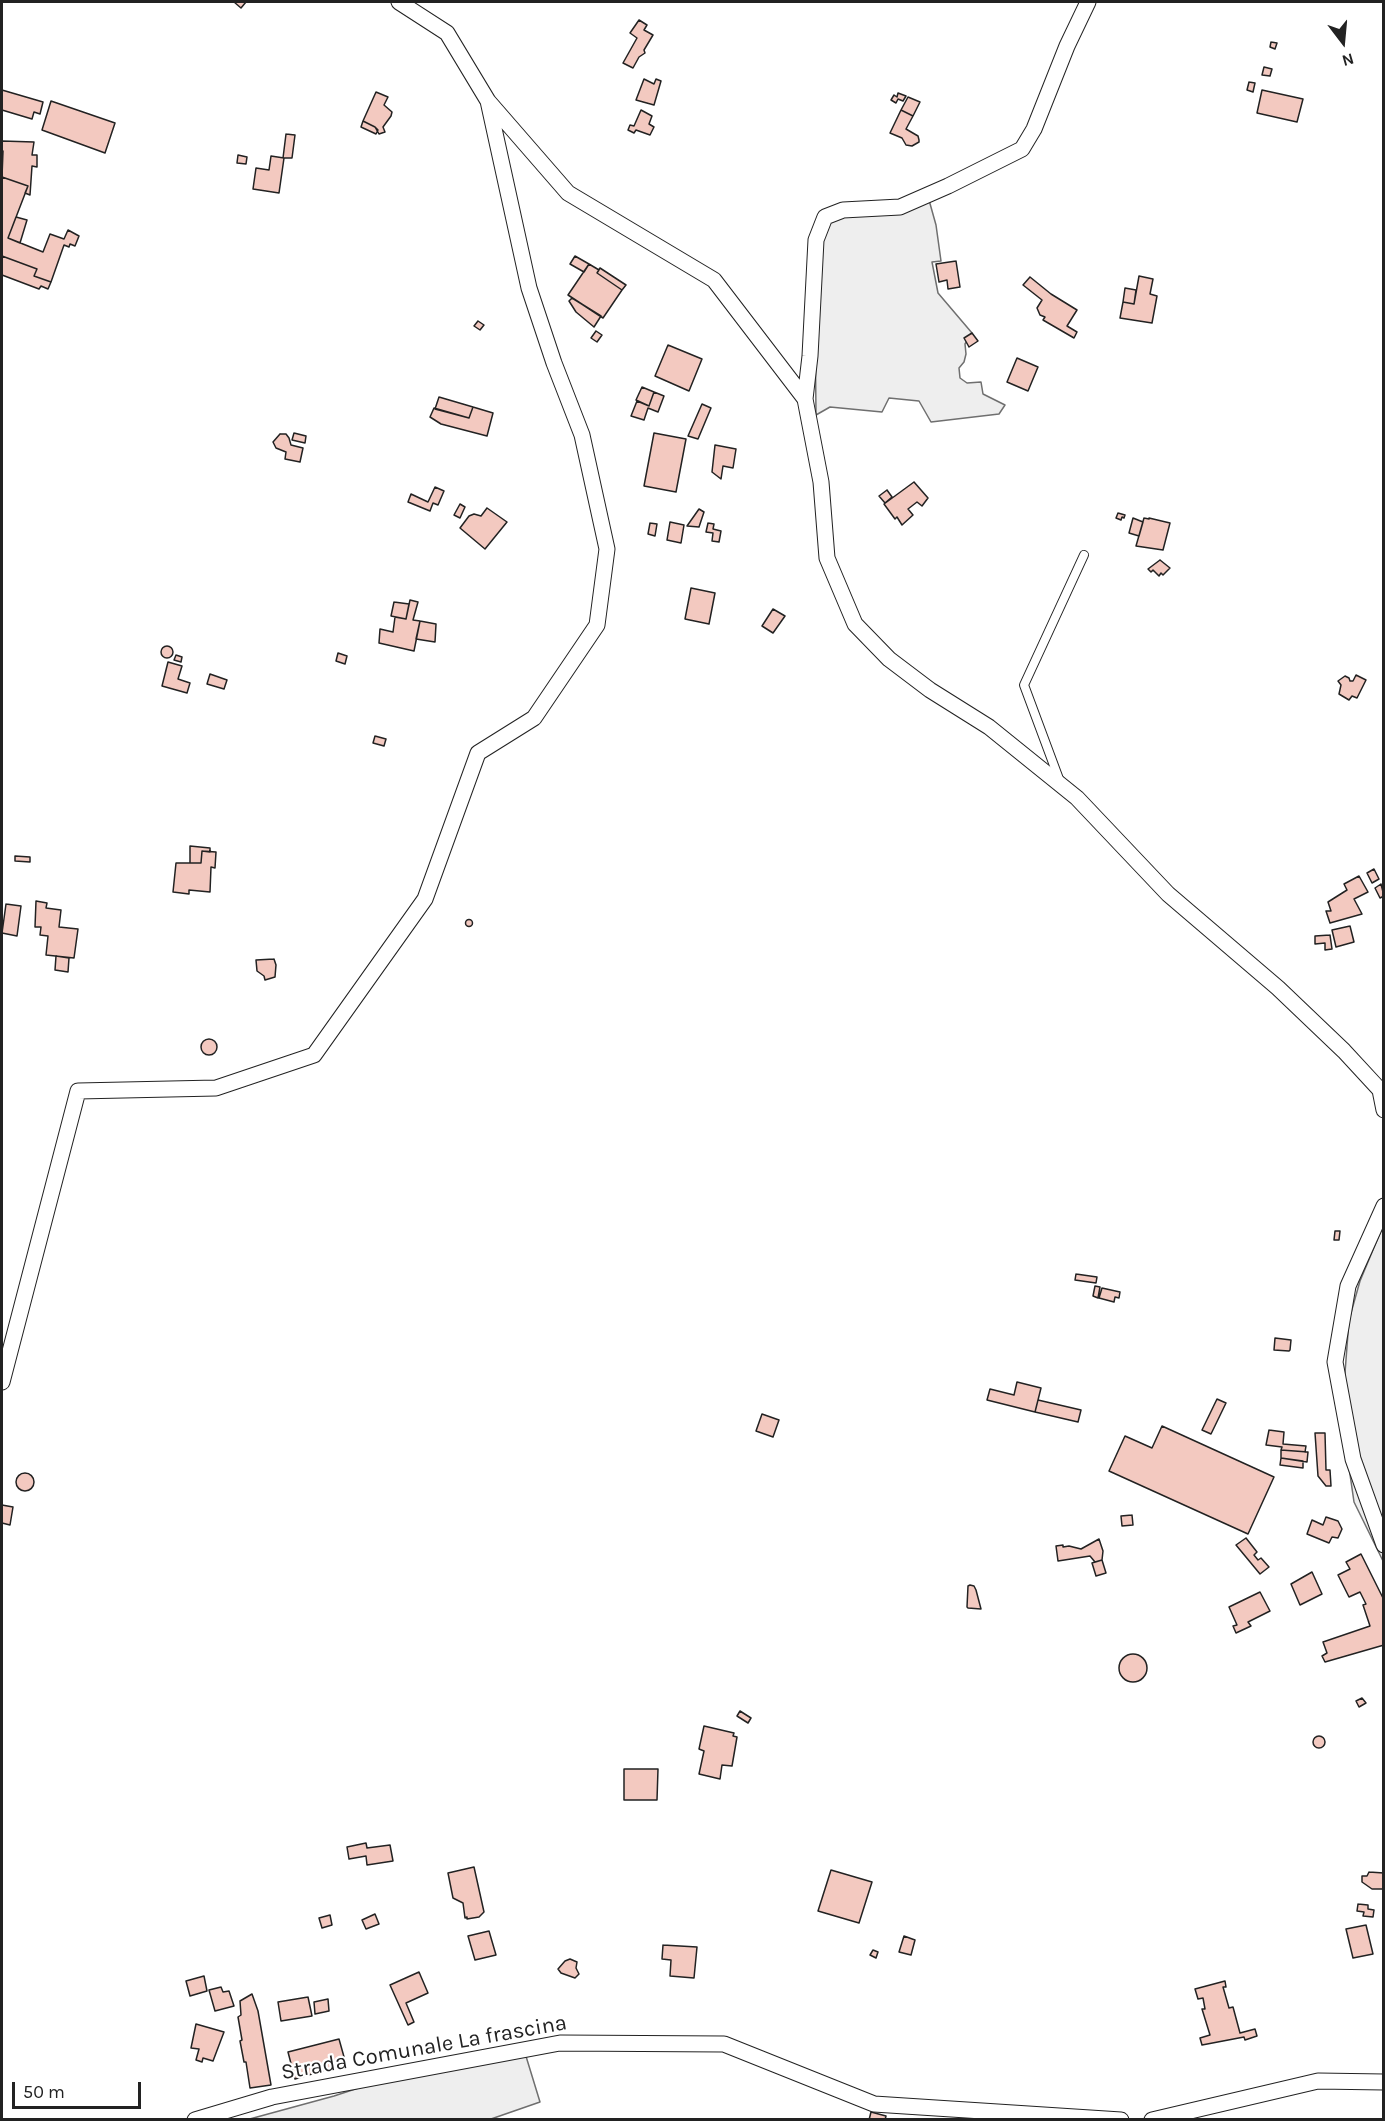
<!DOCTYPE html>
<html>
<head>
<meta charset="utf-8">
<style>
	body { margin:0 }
	#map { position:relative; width:1385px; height:2121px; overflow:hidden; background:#fff; font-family:Karla,sans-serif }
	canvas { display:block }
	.frame { position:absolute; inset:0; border:3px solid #222; pointer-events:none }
	.north { position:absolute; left:1313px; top:12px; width:60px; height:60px; -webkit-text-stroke:4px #fff; paint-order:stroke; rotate:164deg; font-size:16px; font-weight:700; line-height:24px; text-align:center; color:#222 }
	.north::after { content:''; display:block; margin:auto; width:21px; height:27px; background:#222; clip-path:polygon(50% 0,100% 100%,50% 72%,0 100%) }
	.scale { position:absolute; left:12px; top:2082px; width:129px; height:27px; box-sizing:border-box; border:3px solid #222; border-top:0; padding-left:8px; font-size:18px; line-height:21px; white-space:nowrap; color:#222; -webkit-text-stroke:4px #fff; paint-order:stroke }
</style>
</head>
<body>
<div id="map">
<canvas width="1385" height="2121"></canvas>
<div class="frame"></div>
<div class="north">N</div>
<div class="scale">50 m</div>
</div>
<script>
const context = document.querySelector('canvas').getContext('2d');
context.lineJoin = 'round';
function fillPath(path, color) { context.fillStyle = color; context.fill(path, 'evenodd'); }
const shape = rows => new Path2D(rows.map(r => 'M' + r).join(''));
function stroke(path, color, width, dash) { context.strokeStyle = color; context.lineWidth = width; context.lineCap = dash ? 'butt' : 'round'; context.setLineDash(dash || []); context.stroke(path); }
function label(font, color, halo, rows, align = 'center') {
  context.font = font + ' Karla,sans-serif'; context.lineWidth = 4.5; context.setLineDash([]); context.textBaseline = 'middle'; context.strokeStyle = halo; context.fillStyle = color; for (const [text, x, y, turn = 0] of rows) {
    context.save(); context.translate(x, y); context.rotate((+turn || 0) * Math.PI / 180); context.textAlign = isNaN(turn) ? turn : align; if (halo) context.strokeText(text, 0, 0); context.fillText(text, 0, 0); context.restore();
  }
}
const green = shape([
	[929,200,936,225,941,261,932,262,938,293,972,333,965,344,966,354,964,362,959,368,960,378,967,383,981,382,983,394,1005,405,999,414,931,422,919,401,889,398,882,412,830,407,816,415,815,309,819,248,829,217,929,200],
	[1383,1226,1383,1561,1354,1502,1346,1447,1344,1386,1349,1320,1360,1281,1383,1226],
	[525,2053,540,2102,491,2119,246,2120,334,2096,407,2072,525,2053]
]);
const building = shape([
	[234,2,246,2,241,8,234,2],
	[639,20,647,25,644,30,653,35,644,50,645,53,639,57,633,68,623,63,637,38,630,33,639,20],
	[1271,42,1277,43,1275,49,1270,47,1271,42],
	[1264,67,1272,69,1270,76,1262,75,1264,67],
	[644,79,654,84,656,79,661,81,654,105,636,100,644,79],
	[1249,82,1255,83,1253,92,1247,90,1249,82],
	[2,90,43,102,40,114,34,112,32,119,2,110,2,90],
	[1262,90,1303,99,1297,122,1257,113,1262,90],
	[376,92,388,97,384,105,392,112,391,116,383,127,385,132,379,134,375,127,363,121,376,92],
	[898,93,906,96,903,101,898,99,896,103,891,100,894,95,897,97,898,93],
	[908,97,920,102,913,116,901,110,908,97],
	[51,101,115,123,105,153,42,130,51,101],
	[641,110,652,116,649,124,654,127,650,135,636,130,634,133,628,130,630,125,634,126,641,110],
	[901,110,913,116,906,129,918,136,919,140,919,142,912,146,906,145,902,138,890,133,901,110],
	[363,121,375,127,378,130,376,134,361,127,363,121],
	[286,134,295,135,292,158,283,158,286,134],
	[2,141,34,142,32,155,37,155,37,167,32,166,30,195,25,193,28,186,2,177,3,151,2,151,2,141],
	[238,155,247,157,246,164,237,163,238,155],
	[271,156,284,158,279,193,253,189,256,168,269,170,271,156],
	[2,177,28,186,8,238,43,252,50,234,64,239,68,230,79,236,75,246,70,244,69,247,64,245,51,282,34,276,37,269,2,256,2,177],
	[16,217,27,220,20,243,8,238,16,217],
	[2,256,37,269,34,276,51,282,48,289,41,286,39,289,2,275,2,256],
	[575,256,589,264,584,272,570,264,575,256],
	[956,261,960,287,948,289,947,280,939,282,936,264,956,261],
	[589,264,599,270,597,273,622,290,603,318,568,295,589,264],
	[600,268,626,285,622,290,597,273,600,268],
	[1139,276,1153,279,1150,294,1157,296,1152,323,1120,318,1123,302,1134,304,1139,276],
	[1030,277,1051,294,1077,310,1067,326,1077,332,1074,338,1043,320,1045,317,1040,315,1037,308,1042,300,1023,285,1030,277],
	[1125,288,1136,290,1134,304,1123,302,1125,288],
	[572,298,601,316,594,327,576,312,569,301,572,298],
	[478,321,484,325,480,330,474,326,478,321],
	[596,331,602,335,597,342,591,338,596,331],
	[972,333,978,341,969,347,964,338,972,333],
	[668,345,702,359,689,391,655,376,668,345],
	[1017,358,1038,367,1028,391,1007,382,1017,358],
	[642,387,654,392,649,406,636,400,642,387],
	[654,392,664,396,658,412,648,408,644,420,631,416,637,401,649,406,654,392],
	[439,397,473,407,469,418,435,409,439,397],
	[702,404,711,408,698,439,688,436,702,404],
	[473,407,493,413,487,436,441,424,430,417,434,408,469,418,473,407],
	[294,433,306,436,305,443,292,440,294,433],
	[654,433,686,439,676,492,644,486,654,433],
	[280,434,286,434,289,438,291,445,303,448,300,462,285,459,286,452,276,448,273,442,280,434],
	[715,445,736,449,733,468,723,466,721,479,712,472,715,445],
	[914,482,928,498,922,506,917,502,908,509,913,515,902,525,897,517,895,519,884,504,914,482],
	[435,487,444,491,438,505,433,503,430,511,408,502,411,494,428,502,435,487],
	[887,490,892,497,885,503,879,496,887,490],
	[460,504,465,507,460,518,454,515,460,504],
	[487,508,507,522,485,549,460,528,469,516,474,514,481,516,487,508],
	[699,509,704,512,699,527,687,526,699,509],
	[1118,513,1125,515,1124,518,1122,517,1121,520,1116,518,1118,513],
	[1133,518,1143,522,1139,536,1129,533,1133,518],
	[1144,518,1149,519,1149,518,1170,523,1163,550,1136,546,1144,518],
	[670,522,684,525,681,543,667,540,670,522],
	[650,523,657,524,655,536,648,534,650,523],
	[708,523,714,524,713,529,721,531,719,542,712,541,713,533,706,532,708,523],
	[1160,560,1170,568,1163,575,1161,573,1159,576,1153,570,1151,572,1148,569,1160,560],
	[691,588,715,593,709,624,685,619,691,588],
	[410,600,418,602,413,620,420,621,414,651,379,643,380,629,393,632,395,617,406,619,410,600],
	[394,602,409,604,406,619,391,616,394,602],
	[773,609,785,616,773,633,762,626,773,609],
	[420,621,436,624,435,642,416,639,420,621],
	'161 652a6 6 0 1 1 12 0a6 6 0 1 1-12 0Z',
	[338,653,347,656,345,664,336,661,338,653],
	[176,655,182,657,181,662,174,660,176,655],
	[168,662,182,666,178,679,190,683,187,693,162,686,168,662],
	[210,674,227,680,224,689,207,684,210,674],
	[1356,675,1366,680,1357,698,1352,696,1349,700,1339,694,1341,685,1338,681,1345,676,1349,678,1350,681,1353,681,1356,675],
	[375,736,386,739,384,746,373,743,375,736],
	[190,846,210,848,210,852,202,851,201,863,190,863,190,846],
	[202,851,216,852,215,868,211,867,210,892,189,890,189,894,173,892,176,863,201,863,202,851],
	[15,856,30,857,30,862,15,861,15,856],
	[1374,869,1379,879,1372,883,1367,873,1374,869],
	[1359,876,1368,892,1354,899,1362,914,1330,923,1326,911,1331,911,1328,902,1347,890,1344,884,1359,876],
	[1381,884,1384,896,1380,898,1375,888,1381,884],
	[36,901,47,903,46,908,61,910,59,927,78,929,74,958,46,955,48,936,40,935,41,927,35,927,36,901],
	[6,904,21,906,17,936,2,933,6,904],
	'465.5 923a3.5 3.5 0 1 1 7 0a3.5 3.5 0 1 1-7 0Z',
	[1350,926,1354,942,1336,947,1332,930,1350,926],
	[1330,935,1332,949,1325,950,1325,943,1315,944,1315,936,1330,935],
	[56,956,69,958,68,972,55,970,56,956],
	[274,959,276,965,275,977,265,980,264,976,257,971,256,960,274,959],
	'201 1047a8 8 0 1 1 16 0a8 8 0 1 1-16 0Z',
	[1335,1231,1340,1231,1339,1240,1334,1240,1335,1231],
	[1076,1274,1097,1277,1096,1283,1075,1280,1076,1274],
	[1095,1286,1100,1287,1098,1298,1093,1296,1095,1286],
	[1102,1288,1120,1292,1119,1298,1115,1297,1114,1302,1099,1298,1102,1288],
	[1275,1338,1291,1340,1290,1350,1289,1351,1274,1350,1275,1338],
	[1017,1382,1041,1388,1035,1412,987,1400,990,1389,1014,1395,1017,1382],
	[1217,1399,1226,1403,1211,1434,1202,1430,1217,1399],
	[1038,1400,1081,1410,1078,1422,1035,1412,1038,1400],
	[762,1414,779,1420,773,1437,756,1431,762,1414],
	[1162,1426,1274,1477,1248,1534,1109,1471,1125,1436,1152,1448,1162,1426],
	[1269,1430,1284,1432,1283,1444,1306,1446,1305,1452,1308,1452,1281,1450,1282,1447,1266,1445,1269,1430],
	[1315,1433,1325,1433,1326,1470,1330,1470,1331,1486,1326,1486,1318,1476,1315,1433],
	[1281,1450,1308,1452,1307,1462,1281,1458,1281,1450],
	[1281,1458,1303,1461,1303,1468,1280,1465,1281,1458],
	'16 1482a9 9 0 1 1 18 0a9 9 0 1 1-18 0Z',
	[2,1505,13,1507,10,1525,2,1523,2,1505],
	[1132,1515,1133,1525,1122,1526,1121,1516,1132,1515],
	[1326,1517,1338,1521,1342,1529,1338,1538,1332,1537,1329,1543,1307,1534,1312,1520,1323,1525,1326,1517],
	[1246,1538,1257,1552,1254,1555,1258,1560,1261,1558,1269,1567,1260,1574,1236,1545,1246,1538],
	[1099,1539,1103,1551,1102,1560,1095,1562,1090,1556,1058,1561,1056,1546,1063,1545,1063,1547,1069,1546,1081,1549,1099,1539],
	[1361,1554,1384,1600,1384,1645,1325,1662,1322,1656,1327,1653,1323,1642,1370,1626,1363,1605,1366,1604,1360,1592,1349,1597,1338,1575,1350,1569,1346,1562,1361,1554],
	[1102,1560,1106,1573,1096,1576,1092,1563,1102,1560],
	[1312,1572,1322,1594,1300,1605,1291,1584,1312,1572],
	[970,1585,974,1586,976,1590,981,1609,968,1608,967,1607,968,1586,970,1585],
	[1260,1592,1270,1611,1248,1622,1251,1626,1236,1633,1233,1626,1237,1625,1229,1607,1260,1592],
	'1119 1668a14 14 0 1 1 28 0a14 14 0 1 1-28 0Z',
	[1362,1698,1366,1703,1359,1707,1356,1701,1362,1698],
	[740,1711,751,1718,748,1723,737,1716,740,1711],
	[704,1726,734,1733,733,1736,737,1737,732,1766,722,1765,720,1779,699,1774,704,1751,699,1749,704,1726],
	'1313 1742a6 6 0 1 1 12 0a6 6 0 1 1-12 0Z',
	[624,1769,658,1769,657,1800,624,1800,624,1769],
	[366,1843,367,1848,390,1845,393,1861,367,1865,366,1856,349,1859,347,1847,366,1843],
	[474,1867,484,1912,479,1917,467,1919,467,1917,465,1918,463,1903,453,1898,448,1873,474,1867],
	[831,1870,872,1882,859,1923,818,1911,831,1870],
	[1369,1872,1384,1873,1383,1889,1372,1889,1362,1882,1362,1876,1367,1876,1369,1872],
	[1358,1904,1368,1905,1368,1909,1374,1910,1373,1917,1363,1916,1364,1912,1357,1911,1358,1904],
	[375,1914,379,1924,366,1929,362,1920,375,1914],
	[330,1915,332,1925,322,1928,319,1918,330,1915],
	[1366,1925,1373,1954,1353,1958,1346,1929,1366,1925],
	[489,1931,496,1955,475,1960,468,1936,489,1931],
	[904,1936,915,1940,911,1955,899,1952,904,1936],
	[663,1945,697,1947,694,1978,670,1976,671,1960,662,1959,663,1945],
	[873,1950,878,1952,876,1958,870,1955,873,1950],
	[570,1959,577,1962,576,1968,579,1974,575,1978,561,1973,558,1969,565,1961,570,1959],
	[419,1972,428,1993,406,2003,414,2022,408,2025,390,1985,419,1972],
	[204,1976,207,1991,190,1996,186,1981,204,1976],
	[1225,1981,1226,1987,1223,1987,1229,2008,1233,2007,1240,2033,1255,2029,1257,2036,1245,2040,1244,2037,1202,2045,1200,2038,1210,2035,1202,2009,1205,2009,1203,1998,1198,1999,1195,1989,1225,1981],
	[221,1987,223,1992,229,1991,234,2006,215,2011,209,1990,221,1987],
	[252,1994,258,2011,271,2085,250,2088,246,2062,244,2062,240,2041,242,2040,238,2017,241,2015,240,2001,252,1994],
	[308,1997,312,2016,281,2021,278,2002,308,1997],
	[328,1999,329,2011,315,2014,314,2002,328,1999],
	[196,2024,224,2032,213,2061,203,2058,202,2062,196,2060,199,2049,191,2048,196,2024],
	[339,2039,346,2064,295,2079,288,2052,339,2039],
	[871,2112,886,2116,885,2120,869,2120,871,2112]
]);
const lane = shape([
	[1059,779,1024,685,1084,555]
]);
const street = shape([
	[399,2,447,33,488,101,568,193,714,280,805,399],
	[1088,2,1067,46,1034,129,1022,149,948,186,900,207,843,210,825,217,816,240,810,356,805,399,821,482,827,558,855,624,889,659,930,690,989,727,1077,798,1168,894,1278,988,1344,1051,1380,1090,1384,1110],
	[1384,1206,1348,1286,1335,1362,1353,1459,1384,1545],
	[2,1382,78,1091,216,1088,314,1055,425,899,478,753,534,718,597,625,607,549,582,435,554,363,529,288,488,101],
	[195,2120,272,2097,560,2043,724,2044,874,2104,1121,2120],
	[1152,2120,1318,2081,1384,2082]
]);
const streetNames = [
	["Strada Comunale La frascina",424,2048,-10]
];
fillPath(green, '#eee');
stroke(green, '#6f6f6f', 1.5);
fillPath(building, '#f3c9c0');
stroke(building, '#222', 1.5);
stroke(lane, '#222', 10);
stroke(street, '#222', 17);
stroke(lane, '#fff', 8);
stroke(street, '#fff', 15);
label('22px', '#222', '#fff', streetNames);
</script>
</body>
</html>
